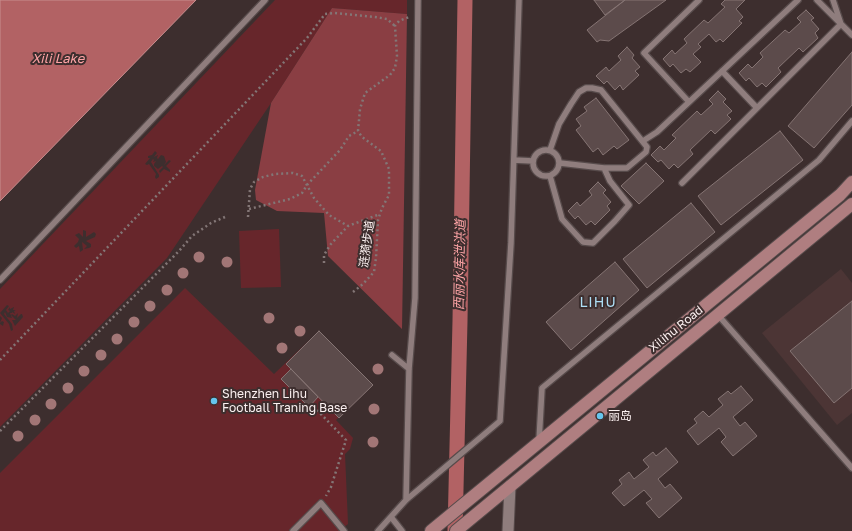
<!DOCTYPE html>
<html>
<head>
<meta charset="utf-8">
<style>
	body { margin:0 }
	canvas { display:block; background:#3d2e2e }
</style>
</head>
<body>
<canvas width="852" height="531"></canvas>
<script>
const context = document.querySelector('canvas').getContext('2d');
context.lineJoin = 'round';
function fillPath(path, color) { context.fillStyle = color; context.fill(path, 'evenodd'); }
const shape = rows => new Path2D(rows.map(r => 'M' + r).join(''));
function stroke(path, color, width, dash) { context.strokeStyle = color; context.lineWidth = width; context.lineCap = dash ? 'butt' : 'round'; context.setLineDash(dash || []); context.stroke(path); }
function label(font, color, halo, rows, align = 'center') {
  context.font = font + ' "Golos Text","Noto Sans SC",sans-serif'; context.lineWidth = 4; context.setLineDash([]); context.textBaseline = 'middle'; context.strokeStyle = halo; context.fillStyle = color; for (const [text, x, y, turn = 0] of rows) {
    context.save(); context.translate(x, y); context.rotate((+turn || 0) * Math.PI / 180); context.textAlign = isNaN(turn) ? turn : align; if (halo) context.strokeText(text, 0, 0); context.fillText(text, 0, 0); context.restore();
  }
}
const built = shape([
	[841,269,852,283,852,413,837,425,762,333]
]);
const green = shape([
	[275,0,407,0,407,14,332,8,271,103,167,258,0,427,0,324,3,326,4,322,2,321,0,323,2,318,0,316,0,289],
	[155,151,157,153,154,157,158,155,157,158,158,159,161,155,164,156,166,162,164,165,169,160,171,161,166,166,170,170,170,172,164,169,160,173,159,171,163,167,162,166,158,169,154,166,154,164,156,161,153,162,154,160,153,159,151,162,159,175,159,177,156,179,155,177,156,174,149,164,147,165,145,164,150,158,148,158,148,156,152,155],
	[83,230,86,231,86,237,94,232,96,234,95,237,86,241,91,244,91,247,89,248,84,249,87,246,82,242,83,250,80,252,79,246,76,248,74,246,78,242,79,239,75,235,79,233,83,237],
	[7,305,9,306,6,310,8,313,10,311,8,310,10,307,10,309,14,307,13,310,16,310,14,311,15,314,12,312,12,313,10,313,12,318,7,317,5,312,4,314,12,324,13,330,11,331,9,324,0,313],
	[18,313,17,318,21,314,22,314,23,317,15,326,12,320,16,320,11,315,12,314,15,316],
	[279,229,281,287,241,288,239,231],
	[185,288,274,374,319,331,373,385,336,420,353,438,350,449,345,454,348,524,339,531,0,531,0,473]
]);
const forest = shape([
	[332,8,407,14,402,329,328,256,324,213,277,211,256,200,255,190,271,103]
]);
const water = shape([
	[0,0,196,0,0,201,0,0]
]);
const canal = shape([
	[455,531,460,321,465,0]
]);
const building = shape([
	[594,0,625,0,605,15,594,0],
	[625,0,666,0,609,41,600,40,597,42,587,30,625,0],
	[725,0,745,0,736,9,743,17,739,21,742,23,723,42,720,39,716,42,709,34,698,44,701,47,693,54,701,62,690,72,686,69,681,73,673,64,670,67,663,59,672,50,675,54,687,43,684,39,704,20,708,23,725,7,721,4,725,0],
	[806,10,814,18,811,20,819,29,815,33,818,38,803,52,799,48,778,68,781,72,766,87,762,83,757,87,749,78,746,81,739,73,748,64,752,68,763,57,760,53,785,30,789,33,801,22,797,18,806,10],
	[627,47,634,55,632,58,640,67,635,71,639,75,623,90,620,85,615,90,607,81,604,84,596,76,606,67,609,71,621,60,618,56,627,47],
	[852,52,852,105,814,148,788,126,852,52],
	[718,91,726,99,723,102,732,111,727,115,731,119,715,134,711,130,690,150,693,154,678,168,674,164,669,169,661,160,658,162,651,155,660,146,664,150,676,138,672,135,697,111,701,115,713,104,709,100,718,91],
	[596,98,629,140,617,149,614,146,603,155,598,148,593,152,576,130,581,126,576,119,587,111,584,107,596,98],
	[780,131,803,160,721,225,698,196,780,131],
	[646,163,664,181,639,204,621,186,646,163],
	[598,182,606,190,603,193,611,202,607,206,610,210,595,225,591,221,586,225,578,216,575,219,568,211,577,202,580,206,592,195,589,191,598,182],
	[691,203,715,232,647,288,623,259,691,203],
	[615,262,639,290,571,350,546,322,615,262],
	[852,301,852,388,834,403,790,351,852,301],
	[319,331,373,385,339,418,286,364,319,331],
	[291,369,318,397,309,407,281,379,291,369],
	[741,386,753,400,733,417,740,426,745,422,757,436,733,456,721,442,726,437,719,428,698,445,687,431,697,423,694,419,703,411,709,417,723,405,718,399,728,391,731,394,741,386],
	[666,448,678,462,658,479,665,488,670,484,682,498,659,518,646,503,652,499,644,490,624,506,612,493,622,484,619,480,629,472,634,479,649,467,643,460,653,452,656,456,666,448]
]);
const path = shape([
	[249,209,290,199,302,193,307,185,340,150,349,136,358,131],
	[248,217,250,189,254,182,263,177,275,174,293,173,302,176,314,198,329,215,348,226],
	[324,263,324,255,330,245,348,226,380,214],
	[353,292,363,284,374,272,376,258,378,220,382,208,389,195,389,169,381,151,362,137,358,131,360,109,365,93,390,75,395,68,397,56,395,26,399,21,409,17],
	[0,360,307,38,325,14,335,13,375,17,387,19,395,26],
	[317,410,346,440,331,487,326,496],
	[0,431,179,251,192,236,211,223,225,217]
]);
const lane = shape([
	[833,0,841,24,852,35],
	[722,71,757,108],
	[689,102,644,53,699,0],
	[643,141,657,132,798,0],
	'533 163a13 13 0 1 1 26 0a13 13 0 1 1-26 0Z',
	[550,150,559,124,571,104,579,92,586,88,592,88,601,90,647,147,646,152,627,168,604,168,560,163],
	[514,160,533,161],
	[550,176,562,219,583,242,593,243,615,221,629,205,610,181,604,168],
	[682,183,841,24,817,0],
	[0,280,265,0],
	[718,315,852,468],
	[392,355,409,369],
	[539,441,542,388,819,160,852,121],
	[406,500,409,369,415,298,418,0],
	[391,517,402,531],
	[293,531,321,503,344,531],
	[378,531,406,500,500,421,511,243,519,0]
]);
const street = shape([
	[508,531,510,486]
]);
const secondary = shape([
	[431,531,840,195,852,182],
	[456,531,852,204]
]);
const trees = [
	[199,257],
	[227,262],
	[183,273],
	[167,290],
	[150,306],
	[269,318],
	[134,322],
	[300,331],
	[117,339],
	[282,348],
	[101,355],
	[378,369],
	[84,371],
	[68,388],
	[51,404],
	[374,409],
	[35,420],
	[18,436],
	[373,442]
];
const markers = [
	[214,401,4,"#65c5ee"],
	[600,416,4,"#65c5ee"]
];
const streetNames = [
	["涟漪步道",367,244,-82],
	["Xilihu Road",676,329,-39]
];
const poiNames = [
	["Shenzhen Lihu",222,394],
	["Football Traning Base",222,408],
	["丽岛",608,416]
];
const waterNames = [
	["Xili Lake",58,59],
	["西丽水库泄洪道",460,265,-89]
];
const quarterNames = [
	["LIHU",598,303]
];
fillPath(built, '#4c3535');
fillPath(green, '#67262b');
fillPath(forest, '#8a3e43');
fillPath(water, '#b26264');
stroke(water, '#c88d8e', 1);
stroke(canal, '#b26264', 15);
fillPath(building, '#5c4b4b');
stroke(building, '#857473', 1);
stroke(lane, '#574b4b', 8);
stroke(street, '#574b4b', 13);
stroke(secondary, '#574b4b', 14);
stroke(path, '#837676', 2.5, [2, 3]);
stroke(lane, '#8f7d7d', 5.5);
stroke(street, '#8f7d7d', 11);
stroke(secondary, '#af7e80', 12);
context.fillStyle = '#a27676';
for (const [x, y] of trees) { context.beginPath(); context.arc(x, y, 5.5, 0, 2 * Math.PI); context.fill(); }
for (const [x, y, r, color] of markers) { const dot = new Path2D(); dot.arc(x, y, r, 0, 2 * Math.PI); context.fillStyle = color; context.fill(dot); stroke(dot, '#3d2e2e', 1.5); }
label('12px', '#fcf1f1', '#3d2e2e', streetNames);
label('12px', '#fcf1f1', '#3d2e2e', poiNames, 'left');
label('italic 13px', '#fea4a6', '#3d2e2e', waterNames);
context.letterSpacing = '1px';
label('14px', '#aedff6', '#3d2e2e', quarterNames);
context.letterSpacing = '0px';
</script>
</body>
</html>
